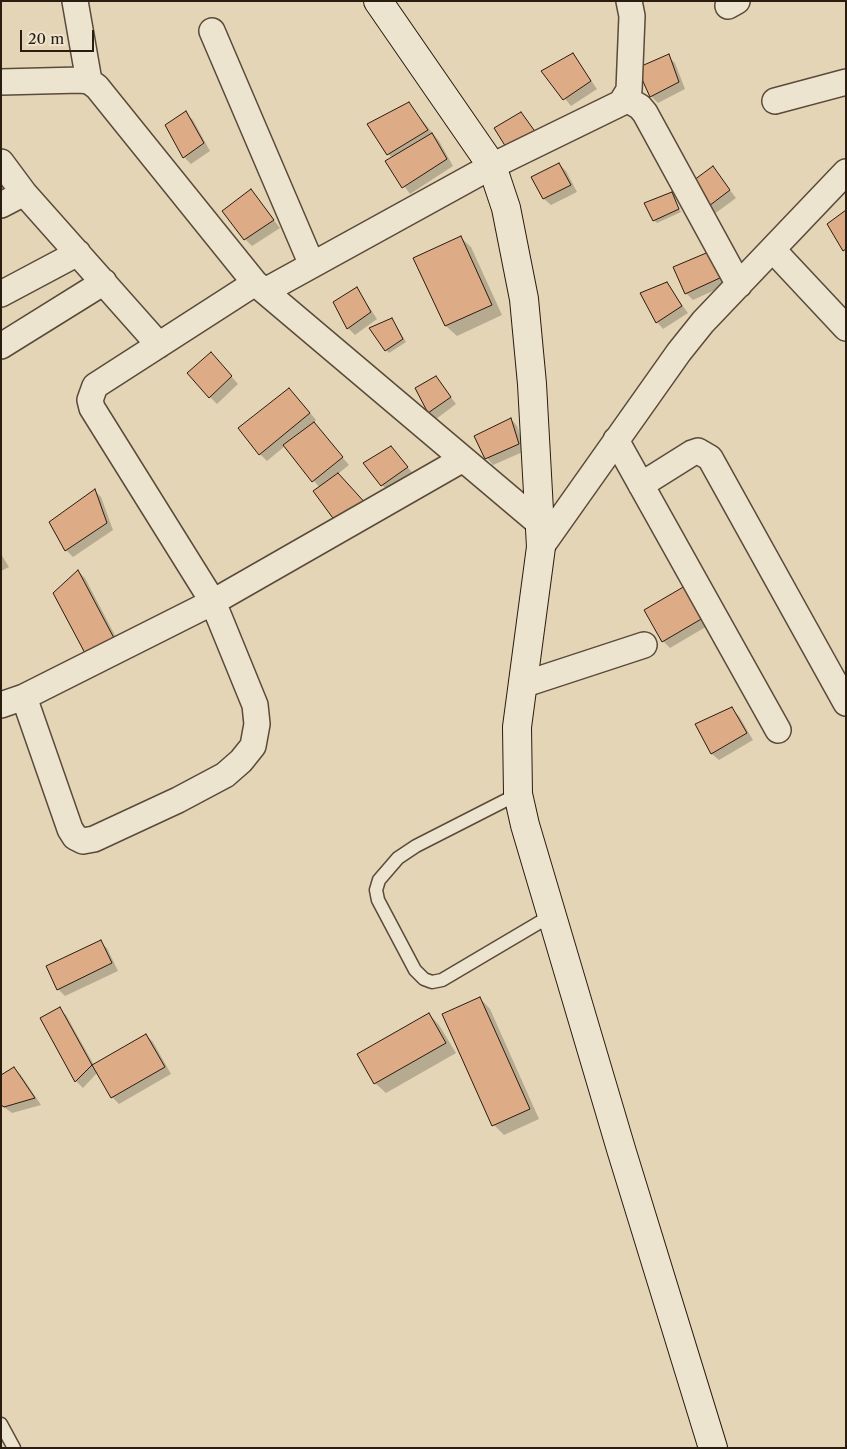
<!DOCTYPE html>
<html>
<head>
<meta charset="utf-8">
<style>
	body { margin:0 }
	#map { position:relative; width:847px; height:1449px; overflow:hidden; background:#e4d5b6; font-family:"Libre Caslon Text",serif }
	canvas { display:block }
	.frame { position:absolute; inset:0; border:2px solid #2b1c10; pointer-events:none }
	.scale { position:absolute; left:20px; top:30px; width:74px; height:22px; box-sizing:border-box; border:2px solid #2b1c10; border-top:0; padding-left:6px; font-size:15px; line-height:18px; white-space:nowrap; color:#2b1c10; -webkit-text-stroke:4px #ede4d0; paint-order:stroke }
</style>
</head>
<body>
<div id="map">
<canvas width="847" height="1449"></canvas>
<div class="frame"></div>
<div class="scale">20 m</div>
</div>
<script>
const context = document.querySelector('canvas').getContext('2d');
context.lineJoin = 'round';
function fillPath(path, color) { context.fillStyle = color; context.fill(path, 'evenodd'); }
const shape = rows => new Path2D(rows.map(r => 'M' + r).join(''));
function stroke(path, color, width, dash) { context.strokeStyle = color; context.lineWidth = width; context.lineCap = dash ? 'butt' : 'round'; context.setLineDash(dash || []); context.stroke(path); }
const shadow = shape([
	[573,54,597,89,571,106,543,72],
	[668,56,675,63,685,89,658,103,651,96],
	[409,104,439,141,453,166,410,194,387,162,393,158,388,154],
	[186,113,193,120,210,151,191,164,184,157,166,125],
	[559,164,566,171,577,192,551,205,544,199,533,178],
	[713,168,736,198,713,215,706,208],
	[251,191,280,228,252,246,245,239],
	[671,194,681,212,657,223,654,220],
	[460,237,471,247,502,315,457,336,446,326,415,258],
	[711,252,728,284,693,300,686,293],
	[666,283,688,313,663,329,657,322],
	[357,289,377,319,355,335,348,328,334,302],
	[392,319,406,342,389,353,386,350],
	[217,360,238,384,217,404,210,397],
	[436,378,456,404,436,419,429,413,417,388],
	[296,396,316,420,313,423,349,465,320,488,285,446,267,461,260,454],
	[511,419,517,426,525,451,493,465,487,458,476,437],
	[397,454,414,475,389,492,382,485],
	[95,491,101,497,113,530,73,557,66,550,51,522],
	[1,554,9,567,1,571],
	[78,571,85,578,121,647,94,661],
	[685,588,709,625,670,648,663,641],
	[732,709,739,716,753,740,719,760,712,754,696,724],
	[100,942,107,948,118,971,65,996,58,989],
	[480,998,490,1009,539,1119,504,1135,494,1125],
	[59,1009,66,1015,94,1065,146,1035,153,1042,171,1074,119,1104,112,1097,98,1072,83,1088,76,1081,41,1019],
	[429,1014,439,1025,456,1053,386,1093,375,1083],
	[14,1068,21,1075,41,1105,12,1113,1,1105,1,1077]
]);
const building = shape([
	[573,53,591,81,563,100,541,71,573,53],
	[669,54,679,82,650,97,637,68,669,54],
	[409,102,428,130,387,155,367,124,409,102],
	[186,111,204,143,183,158,165,125,186,111],
	[521,112,539,137,509,152,494,128,521,112],
	[432,133,447,159,402,188,385,161,432,133],
	[559,163,571,185,543,199,531,177,559,163],
	[713,166,730,190,705,209,690,183,713,166],
	[251,189,274,220,244,240,222,211,251,189],
	[672,192,679,209,653,221,644,203,672,192],
	[846,210,846,249,843,251,827,224,846,210],
	[461,236,492,305,445,326,413,258,461,236],
	[711,251,722,277,685,294,673,267,711,251],
	[667,282,682,306,656,323,640,293,667,282],
	[357,287,371,312,347,329,333,302,357,287],
	[392,318,403,339,385,351,369,328,392,318],
	[211,352,232,376,209,398,187,373,211,352],
	[436,376,451,397,428,413,415,388,436,376],
	[289,388,310,413,259,455,238,428,289,388],
	[511,418,519,444,485,459,474,436,511,418],
	[314,422,343,457,312,482,283,445,314,422],
	[391,446,408,467,381,486,363,463,391,446],
	[338,473,368,506,338,525,313,491,338,473],
	[95,489,107,523,65,551,49,522,95,489],
	[78,570,115,640,86,655,53,593,78,570],
	[685,586,703,618,662,642,644,610,685,586],
	[732,707,747,733,711,754,695,724,732,707],
	[101,940,112,963,57,990,46,966,101,940],
	[480,997,530,1109,492,1126,442,1014,480,997],
	[60,1007,92,1065,75,1082,40,1018,60,1007],
	[429,1013,446,1043,374,1084,357,1054,429,1013],
	[146,1034,165,1067,111,1098,92,1065,146,1034],
	[14,1067,35,1098,4,1107,1,1105,1,1075,14,1067]
]);
const service = shape([
	[518,794,416,846,398,858,379,880,376,890,378,900,415,970,424,979,432,982,442,980,552,915],
	[1,1424,14,1448]
]);
const minor = shape([
	[75,1,89,81],
	[728,6,737,1],
	[212,31,312,265],
	[1,82,80,80,89,81,97,87,255,283,539,523],
	[625,98,640,107,645,113,739,285],
	[775,101,846,82],
	[1,162,24,193,159,345],
	[1,205,24,193],
	[773,250,846,328],
	[265,291,492,166,621,103,629,90,632,16,629,1],
	[1,294,78,253],
	[1,346,104,282],
	[616,440,778,730],
	[641,485,692,453,698,451,710,458,846,703],
	[541,547,679,352,703,322,846,172],
	[522,685,644,645],
	[24,697,70,829,75,837,83,841,94,839,178,800,225,775,241,761,253,746,257,724,255,705,213,602,92,408,90,400,95,386,255,283],
	[1,705,24,697,213,602,463,459]
]);
const secondary = shape([
	[378,1,492,166,506,208,524,299,532,384,541,547,517,727,518,794,525,825,621,1149,713,1448]
]);
fillPath(shadow, '#0003');
fillPath(building, '#ddab86');
stroke(building, '#2b1c10', 1);
stroke(service, '#594a3a', 15);
stroke(minor, '#594a3a', 28);
stroke(secondary, '#2b1c10', 30);
stroke(service, '#ede4d0', 12);
stroke(minor, '#ede4d0', 25);
stroke(secondary, '#ede4d0', 28);
</script>
</body>
</html>
